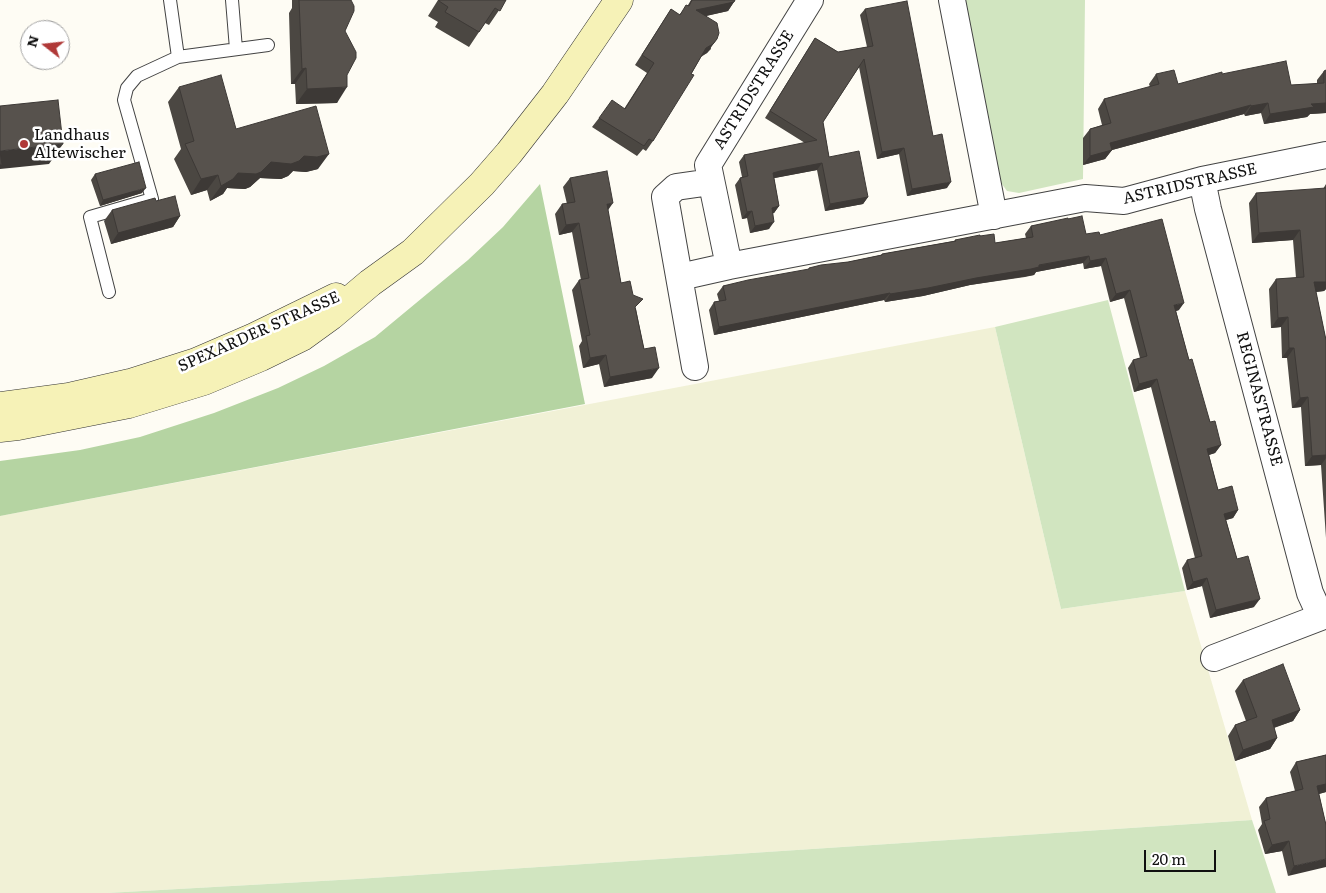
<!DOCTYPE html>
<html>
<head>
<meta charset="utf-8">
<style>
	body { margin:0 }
	#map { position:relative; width:1326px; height:893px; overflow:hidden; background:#fefcf4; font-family:Literata,serif }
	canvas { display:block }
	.north { position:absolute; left:20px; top:20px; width:50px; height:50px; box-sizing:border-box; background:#fff; border:1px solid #9f9f9f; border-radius:50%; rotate:286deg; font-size:14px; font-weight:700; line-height:20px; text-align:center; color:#101010 }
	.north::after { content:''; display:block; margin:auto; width:18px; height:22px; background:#b03938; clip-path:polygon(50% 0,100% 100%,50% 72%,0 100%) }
	.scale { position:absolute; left:1144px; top:850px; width:72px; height:22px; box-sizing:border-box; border:2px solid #101010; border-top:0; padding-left:6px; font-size:15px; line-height:18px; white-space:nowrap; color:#101010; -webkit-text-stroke:4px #fff; paint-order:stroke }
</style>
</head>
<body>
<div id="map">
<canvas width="1326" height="893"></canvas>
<div class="north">N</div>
<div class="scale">20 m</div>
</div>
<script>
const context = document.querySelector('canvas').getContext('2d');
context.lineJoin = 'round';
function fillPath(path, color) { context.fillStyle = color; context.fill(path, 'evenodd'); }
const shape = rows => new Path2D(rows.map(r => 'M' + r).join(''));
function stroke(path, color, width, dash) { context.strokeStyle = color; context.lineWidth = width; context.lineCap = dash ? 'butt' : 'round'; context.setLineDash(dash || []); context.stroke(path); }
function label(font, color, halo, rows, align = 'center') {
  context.font = font + ' Literata,serif'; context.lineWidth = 5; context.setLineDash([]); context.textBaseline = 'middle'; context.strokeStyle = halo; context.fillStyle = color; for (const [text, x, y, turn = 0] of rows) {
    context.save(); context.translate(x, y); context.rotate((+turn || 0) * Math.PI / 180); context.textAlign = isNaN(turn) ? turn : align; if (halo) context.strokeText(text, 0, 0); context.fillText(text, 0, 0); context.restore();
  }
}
const farmland = shape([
	[995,327,1061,609,1185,591,1252,820,357,879,107,893,0,893,0,516]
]);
const green = shape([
	[965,0,1085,0,1083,179,1019,193,1007,191,999,180],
	[1108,300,1185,591,1061,609,995,327],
	[1252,820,1276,893,107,893,357,879]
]);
const forest = shape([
	[540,184,585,404,0,516,0,461,80,450,140,437,214,413,278,388,324,366,375,337,468,260,503,227]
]);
const lane = shape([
	[170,0,178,57],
	[232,0,236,49],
	[109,292,90,217,152,199,124,100,127,88,137,76,178,57,268,45]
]);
const street = shape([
	[952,0,994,216],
	[1202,180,1208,209,1310,593,1321,617],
	[729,266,708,165,810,0],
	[680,277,729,266,1085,198,1124,201,1202,180,1326,155],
	[695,367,665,197,676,187,711,182],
	[1214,658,1326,615]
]);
const secondary = shape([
	[0,406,69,397,130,383,196,362,254,337,336,297],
	[0,428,18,426,129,404,204,381,261,357,302,337,331,316,370,283,413,252,482,184,509,153,555,94,619,0]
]);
const wall = shape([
	[292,0,351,0,345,31,347,75,337,103,296,104,295,84,291,84,289,13,292,8],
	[438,0,506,0,489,25,485,23,469,47,435,27,438,22,428,16],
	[691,0,735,0,728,11,705,16,711,49,707,53,701,57,653,141,646,151,643,149,637,156,592,127,599,118,624,109,647,73,635,65,671,9,679,15,688,5],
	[865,9,933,136,947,188,907,196,899,154,877,159,859,67,823,122,829,157,868,197,863,204,825,211,817,170,774,178,779,206,774,213,773,213,769,229,750,233,747,218,742,219,735,185,740,178,742,177,739,162,744,155,805,143,765,118,815,38,838,52,867,47,860,15],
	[1324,71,1326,113,1310,114,1307,117,1264,124,1261,113,1245,116,1244,114,1112,150,1105,159,1083,165,1083,138,1090,129,1102,125,1098,109,1104,99,1150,87,1149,84,1156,74,1178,84,1222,74,1291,85,1317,84,1317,80],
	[179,87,236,129,318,169,306,172,293,171,288,176,281,179,260,178,250,187,245,189,227,188,223,194,210,201,207,190,191,195,174,159,181,149,168,102],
	[95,174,142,193,100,206,91,180],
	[570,178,608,211,621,283,636,309,644,349,652,378,604,387,599,364,583,368,579,346,582,341,572,290,579,280,581,280,572,232,559,235,555,214,562,204,567,204,563,187],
	[1326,184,1326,289,1324,291,1316,292,1326,340,1326,538,1321,465,1305,466,1301,407,1292,408,1287,358,1282,358,1281,327,1271,328,1269,289,1276,279,1296,278,1293,240,1252,243,1249,203,1256,193,1323,189],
	[156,201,180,216,173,227,111,244,104,221,112,210],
	[1068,219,1086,234,1100,235,1179,310,1176,311,1189,360,1210,422,1221,445,1215,453,1209,455,1218,490,1238,510,1233,518,1226,520,1237,559,1254,607,1210,618,1202,586,1187,590,1182,568,1187,560,1195,558,1151,387,1134,392,1128,368,1133,360,1140,358,1124,298,1110,302,1101,266,1084,269,1083,263,1036,272,1034,275,1025,277,970,285,923,296,885,302,884,300,714,335,709,310,714,302,719,301,717,294,723,286,808,270,809,268,848,262,881,255,882,254,954,241,955,240,980,236,995,243,1026,238,1025,234,1031,226],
	[1243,680,1300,710,1293,721,1274,728,1277,738,1270,749,1235,761,1228,736,1235,725,1246,721,1235,691],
	[1326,755,1326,792,1319,794,1326,825,1288,876,1282,851,1265,854,1258,830,1262,824,1259,807,1266,798,1295,791,1290,772,1296,762]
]);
const shadedWall = shape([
	[734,2,728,11,689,20,696,10],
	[717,39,707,53,699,57,706,48],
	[306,68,295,84,291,84,302,69],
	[347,87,337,103,296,104,307,89],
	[1268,103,1261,113,1245,116,1251,106],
	[1326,103,1326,113,1310,114,1307,117,1264,124,1270,114,1311,104],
	[1251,105,1244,114,1112,150,1105,159,1083,165,1090,156,1110,143],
	[63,144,49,164,0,169,0,151],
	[904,148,899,154,877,159,882,152],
	[329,154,318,169,306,172,293,171,288,176,281,179,260,178,250,187,245,189,227,188,223,194,210,201,221,186,238,173,271,162,304,156],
	[822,163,817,170,775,178,768,180,773,173,780,171],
	[218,175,207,190,191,195,201,179],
	[951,182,947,188,907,196,912,189],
	[146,188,142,193,100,206,103,200],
	[868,197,863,204,825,211,830,204],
	[613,203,606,213,607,204],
	[779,206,774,213,767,215,772,208],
	[752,211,747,218,742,219,747,212],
	[180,216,173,227,111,244,118,233],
	[774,222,769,229,750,233,755,226],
	[579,223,572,232,559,235,566,225],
	[1300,230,1293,240,1252,243,1259,233],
	[1089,256,1083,263,1036,272,1034,275,970,285,923,296,885,302,890,294],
	[1106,258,1101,266,1084,269,1090,261],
	[1314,282,1326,282,1326,289,1324,291,1306,293],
	[1130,290,1124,298,1110,302,1116,294],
	[890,293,884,300,714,335,719,327],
	[1184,303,1179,310,1169,313,1174,305],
	[1288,317,1281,327,1271,328,1278,318],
	[1289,348,1294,348,1287,358,1282,358],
	[606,355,599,364,583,368,590,358],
	[659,368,652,378,604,387,610,377],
	[1157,379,1151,387,1134,392,1139,384],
	[1308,397,1301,407,1292,408,1300,398],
	[1221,445,1215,453,1202,457,1207,449],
	[1326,455,1326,458,1321,465,1305,466,1312,456],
	[1238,510,1233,518,1219,522,1224,514],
	[1207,578,1202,586,1187,590,1193,582],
	[1260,599,1254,607,1210,618,1216,610],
	[1300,710,1293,721,1264,731,1272,720],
	[1277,738,1270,749,1235,761,1243,750],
	[1326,784,1326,792,1311,796,1317,786],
	[1289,841,1282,851,1265,854,1272,845],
	[1326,859,1326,867,1288,876,1294,866]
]);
const building = shape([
	[299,0,351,0,354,6,354,11,345,31,356,52,356,58,347,75,347,87,307,89,306,68,302,69,299,0],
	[439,0,506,0,500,11,495,8,479,32,445,12,448,7,439,1,439,0],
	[692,0,735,0,734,2,696,10,717,23,719,33,717,39,713,44,706,48,691,74,694,75,653,141,649,139,644,146,599,118,612,100,625,109,654,63,642,55,671,9,680,15,686,5,689,6,692,0],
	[907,1,933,136,942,134,951,182,912,189,904,148,882,152,864,59,823,122,829,157,859,151,868,197,830,204,822,163,780,171,773,173,779,206,772,208,774,222,755,226,752,211,747,212,740,178,748,176,744,155,817,140,770,111,815,38,838,52,873,46,865,9,907,1],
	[1286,61,1291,85,1324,83,1324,71,1326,70,1326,103,1311,104,1314,107,1270,114,1268,103,1251,106,1251,105,1110,143,1112,150,1090,156,1090,129,1111,123,1104,99,1159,84,1156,74,1174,70,1178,84,1222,72,1222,74,1286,61],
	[221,75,236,129,316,106,329,154,317,157,304,156,299,161,291,164,271,162,261,172,256,174,238,173,233,179,221,186,218,175,201,179,185,144,194,141,179,87,221,75],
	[58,100,63,144,0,151,2,165,0,165,0,106,58,100],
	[139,162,146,188,103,200,95,174,139,162],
	[607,171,613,203,607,204,621,283,630,281,633,295,643,299,635,307,644,349,655,347,659,368,610,377,606,355,590,358,586,336,590,335,579,280,589,278,579,223,566,225,562,204,575,202,570,178,607,171],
	[1326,188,1326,282,1314,282,1326,340,1326,455,1312,456,1308,397,1300,398,1294,348,1289,348,1288,317,1278,318,1276,279,1304,277,1300,230,1259,233,1256,193,1326,188],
	[175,196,180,216,118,233,112,210,155,198,156,201,175,196],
	[1082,216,1086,234,1099,232,1100,235,1162,219,1184,303,1174,305,1189,360,1192,359,1210,422,1215,421,1221,445,1207,449,1218,490,1232,486,1238,510,1224,514,1237,559,1248,556,1260,599,1216,610,1207,578,1193,582,1187,560,1202,556,1157,379,1139,384,1133,360,1147,356,1130,290,1116,294,1106,258,1090,261,1089,256,1039,265,1039,267,1031,269,976,278,928,288,890,294,890,293,719,327,714,302,726,300,723,286,748,280,809,269,809,268,821,265,848,262,882,255,882,254,956,241,955,240,980,235,980,236,994,234,995,243,1033,237,1031,226,1068,218,1068,219,1082,216],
	[1283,664,1300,710,1272,720,1277,738,1243,750,1235,725,1257,717,1243,680,1283,664],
	[1326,755,1326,784,1317,786,1326,825,1326,859,1294,866,1289,841,1272,845,1264,821,1270,819,1266,798,1303,789,1296,762,1326,755]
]);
const markers = [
	[24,144,5,"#b03938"]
];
const streetNames = [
	["ASTRIDSTRASSE",754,90,-58],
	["ASTRIDSTRASSE",1190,184,-13],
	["SPEXARDER STRASSE",259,332,-24],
	["REGINASTRASSE",1259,399,75]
];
const poiNames = [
	["Landhaus",34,135],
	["Altewischer",34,153]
];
fillPath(farmland, '#f1f1d6');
fillPath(green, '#d1e5c0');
fillPath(forest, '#b5d4a2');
stroke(lane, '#434343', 14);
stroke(street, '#434343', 28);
stroke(secondary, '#323232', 29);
stroke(lane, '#fff', 12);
stroke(street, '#fff', 26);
stroke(secondary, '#f6f2b7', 28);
fillPath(wall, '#4b4742');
fillPath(shadedWall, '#3d3936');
fillPath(building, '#57524d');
stroke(building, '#3d3936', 1);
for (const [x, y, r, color] of markers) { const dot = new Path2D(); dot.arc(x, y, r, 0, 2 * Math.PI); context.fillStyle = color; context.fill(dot); stroke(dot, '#fff', 2); }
label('16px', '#101010', '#fff', streetNames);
label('16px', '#101010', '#fff', poiNames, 'left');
</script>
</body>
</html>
